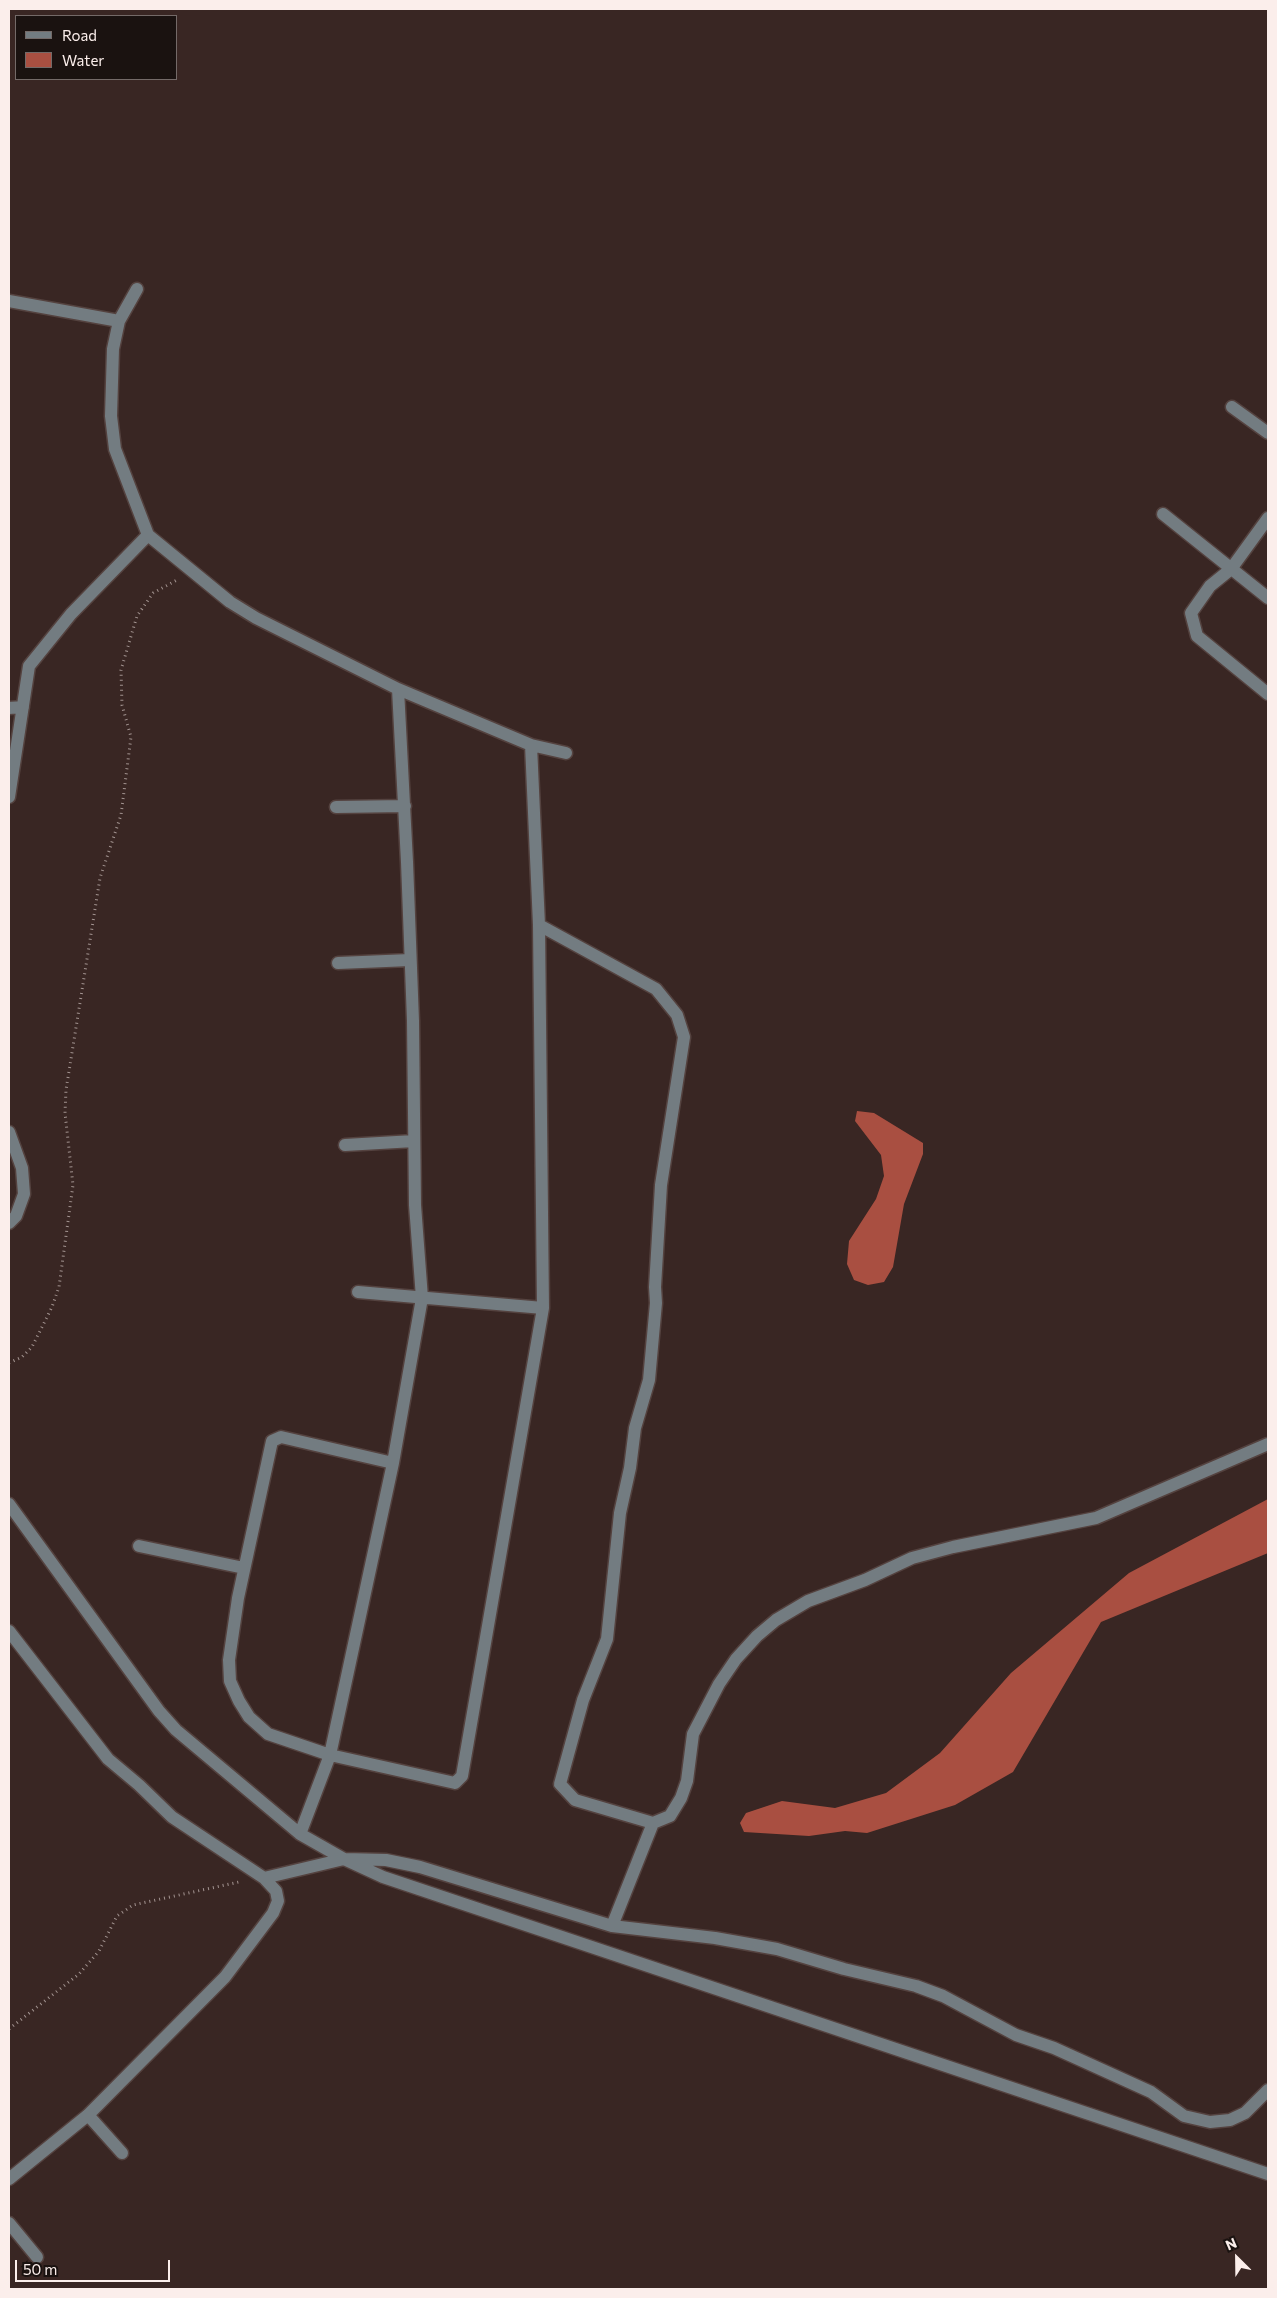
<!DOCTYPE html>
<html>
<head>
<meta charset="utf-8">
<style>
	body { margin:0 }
	#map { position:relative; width:1277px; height:2298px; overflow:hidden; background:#392623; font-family:Commissioner,sans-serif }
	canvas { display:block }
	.frame { position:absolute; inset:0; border:10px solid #fbeeeb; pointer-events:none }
	.legend { position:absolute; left:15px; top:15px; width:162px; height:65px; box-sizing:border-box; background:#1a1210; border:1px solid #746a68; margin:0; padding:6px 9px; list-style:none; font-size:15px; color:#fbeeeb }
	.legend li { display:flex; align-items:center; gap:10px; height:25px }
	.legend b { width:25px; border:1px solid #746a68 }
	.north { position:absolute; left:1212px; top:2233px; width:50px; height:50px; -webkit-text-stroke:4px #1a1210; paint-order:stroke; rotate:337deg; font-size:14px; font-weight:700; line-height:20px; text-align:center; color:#fbeeeb }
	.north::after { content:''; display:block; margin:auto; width:18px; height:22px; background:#fbeeeb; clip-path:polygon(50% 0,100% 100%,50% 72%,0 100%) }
	.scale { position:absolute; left:15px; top:2260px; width:155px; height:22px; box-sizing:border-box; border:2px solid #fbeeeb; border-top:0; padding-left:6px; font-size:15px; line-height:18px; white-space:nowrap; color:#fbeeeb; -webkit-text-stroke:4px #1a1210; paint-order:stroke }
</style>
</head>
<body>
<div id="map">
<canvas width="1277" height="2298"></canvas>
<div class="frame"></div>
<ul class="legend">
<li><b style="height:6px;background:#737c81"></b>Road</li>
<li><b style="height:14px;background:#a94f41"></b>Water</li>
</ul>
<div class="north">N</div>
<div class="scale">50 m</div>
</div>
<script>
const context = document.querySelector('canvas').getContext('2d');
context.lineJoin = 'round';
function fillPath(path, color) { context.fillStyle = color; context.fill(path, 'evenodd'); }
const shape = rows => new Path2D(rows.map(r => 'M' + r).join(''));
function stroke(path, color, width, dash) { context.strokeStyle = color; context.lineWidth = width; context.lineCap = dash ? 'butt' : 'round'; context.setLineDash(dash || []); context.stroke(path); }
const water = shape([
	[857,1111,874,1113,923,1143,923,1154,904,1204,893,1267,884,1282,868,1285,854,1280,847,1264,849,1241,876,1199,884,1176,881,1155,855,1121],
	[1268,1499,1268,1553,1101,1622,1013,1772,955,1805,867,1833,845,1831,809,1836,744,1832,740,1823,746,1813,782,1801,835,1808,886,1793,940,1753,1011,1673,1129,1573]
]);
const path = shape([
	[9,1363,22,1357,32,1347,52,1307,59,1287,73,1185,65,1113,66,1090,100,878,121,815,131,737,122,705,121,670,137,616,153,593,177,580],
	[9,2029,79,1974,99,1951,117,1916,133,1905,239,1882]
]);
const minor = shape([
	[137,289,119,321,113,349,111,416,115,449,148,535,230,602,256,618,398,689,531,745,566,753],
	[9,301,119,321],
	[1232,407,1268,433],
	[1163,514,1268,598],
	[1268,518,1231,569,1210,586,1191,613,1197,636,1268,694],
	[9,708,23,707],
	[9,797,29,666,71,614,148,535],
	[336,807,405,806],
	[539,925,656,989,677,1015,684,1037,661,1185,655,1287,656,1303,649,1380,635,1428,630,1468,620,1513,607,1639,583,1700,560,1784,575,1800,653,1823],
	[338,963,410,960],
	[9,1132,22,1168,24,1194,16,1216,9,1223],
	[345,1145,414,1141],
	[358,1292,543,1308],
	[393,1463,281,1437,272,1441,238,1598,229,1660,230,1681,239,1701,249,1717,268,1734,330,1755,455,1783,462,1776,543,1308,539,925,531,745],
	[9,1504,159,1711,176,1730,300,1834,344,1859,383,1877,1268,2174],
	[139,1546,244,1568],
	[9,1631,108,1759,139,1785,172,1817,264,1878,276,1891,278,1901,273,1913,225,1977,88,2115,9,2179],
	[300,1834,330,1755,393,1463,422,1298,415,1205,413,1021,407,862,398,689],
	[264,1878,344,1859,386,1860,420,1867,612,1926,715,1938,777,1949,844,1969,916,1986,943,1996,1016,2035,1054,2048,1151,2092,1184,2116,1210,2122,1230,2120,1245,2113,1268,2090],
	[612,1926,653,1823,670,1816,681,1798,687,1781,693,1734,719,1684,736,1659,757,1636,776,1620,808,1601,865,1580,912,1558,953,1547,1096,1518,1268,1444],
	[88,2115,122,2153],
	[9,2223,37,2257]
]);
fillPath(water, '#a94f41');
stroke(minor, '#54423f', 15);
stroke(path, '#a39491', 3, [1, 4]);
stroke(minor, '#737c81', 12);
</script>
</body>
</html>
